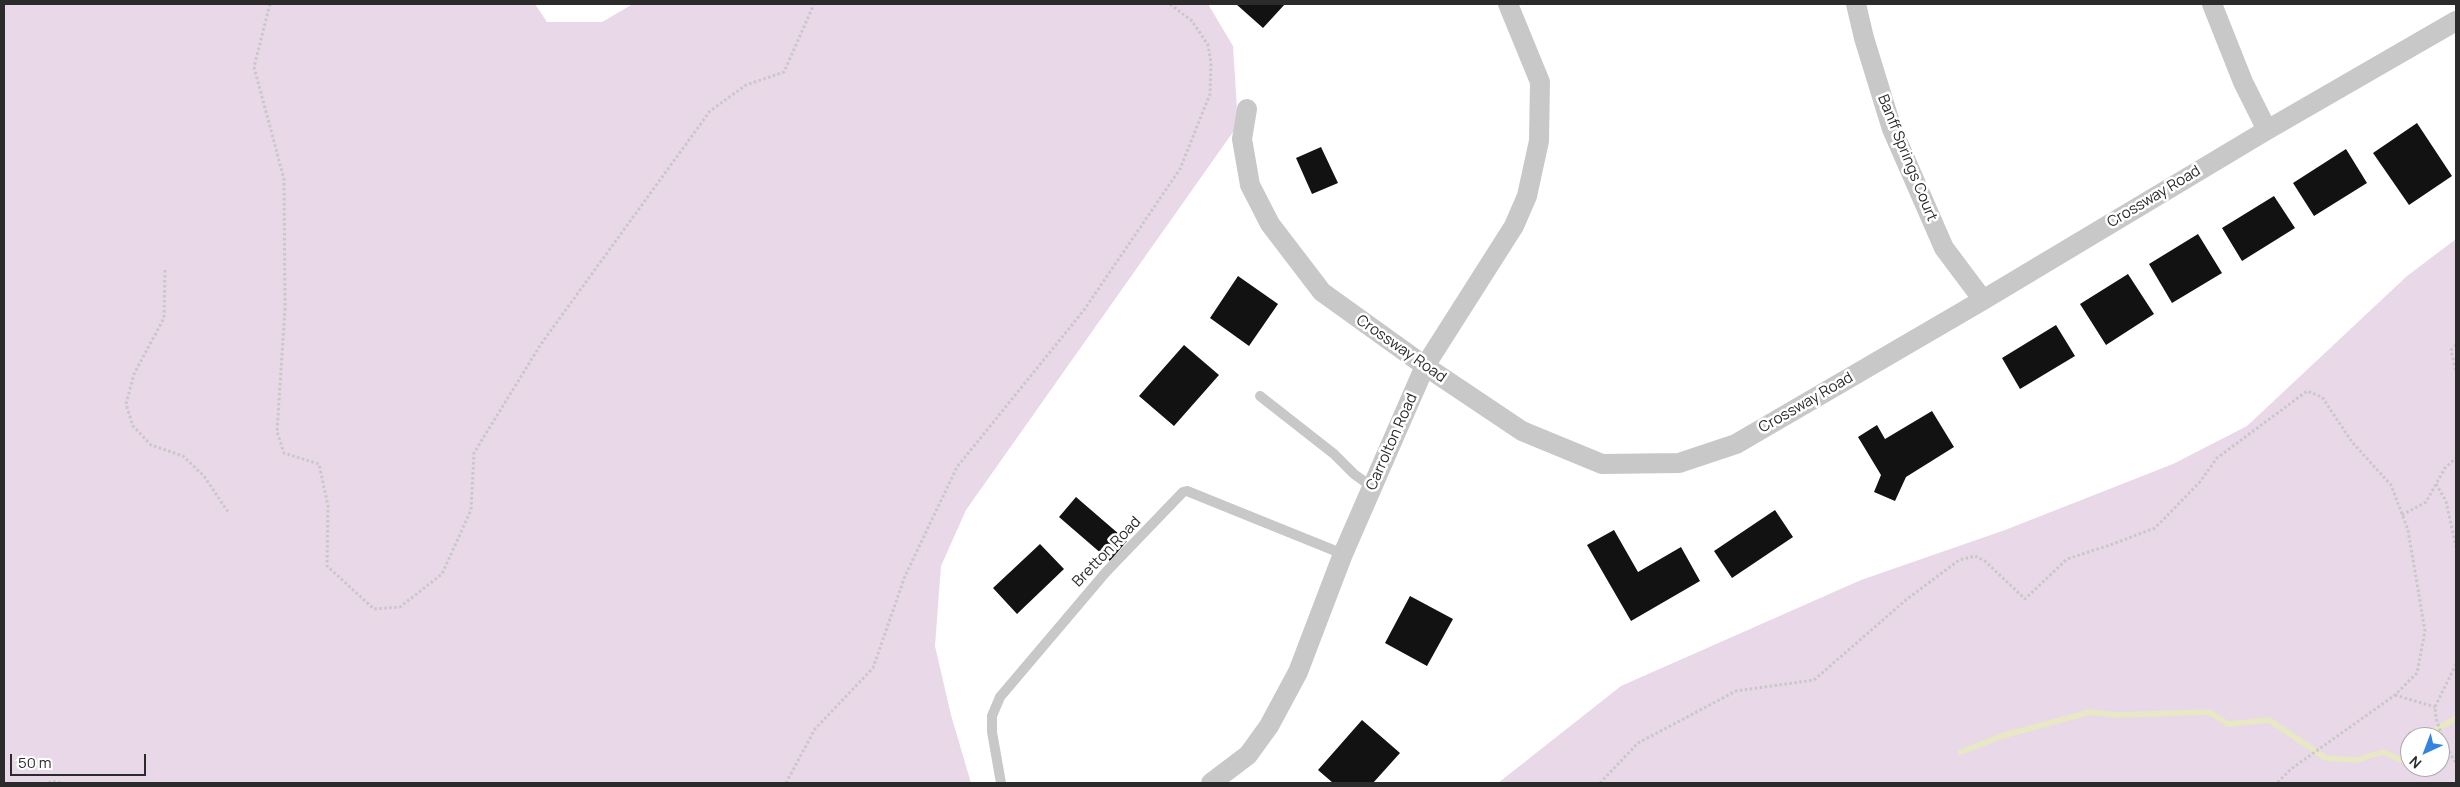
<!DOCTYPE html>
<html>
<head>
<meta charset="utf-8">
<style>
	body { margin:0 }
	#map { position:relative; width:2460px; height:787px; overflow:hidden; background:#fff; font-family:Manrope,sans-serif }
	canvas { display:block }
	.frame { position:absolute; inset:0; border:5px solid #2b2b2b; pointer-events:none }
	.north { position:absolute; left:2400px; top:727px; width:50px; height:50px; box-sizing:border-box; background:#fff; border:1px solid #aaa; border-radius:50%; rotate:223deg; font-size:14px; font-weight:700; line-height:20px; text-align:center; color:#2b2b2b }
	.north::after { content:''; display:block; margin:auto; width:18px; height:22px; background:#3384dd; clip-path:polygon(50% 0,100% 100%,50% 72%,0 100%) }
	.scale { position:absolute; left:10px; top:754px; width:136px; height:22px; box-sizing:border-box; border:2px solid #2b2b2b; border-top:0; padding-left:6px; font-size:15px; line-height:18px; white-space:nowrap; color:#2b2b2b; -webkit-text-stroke:4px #fff; paint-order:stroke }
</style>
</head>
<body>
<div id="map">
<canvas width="2460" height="787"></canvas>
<div class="frame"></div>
<div class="north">N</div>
<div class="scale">50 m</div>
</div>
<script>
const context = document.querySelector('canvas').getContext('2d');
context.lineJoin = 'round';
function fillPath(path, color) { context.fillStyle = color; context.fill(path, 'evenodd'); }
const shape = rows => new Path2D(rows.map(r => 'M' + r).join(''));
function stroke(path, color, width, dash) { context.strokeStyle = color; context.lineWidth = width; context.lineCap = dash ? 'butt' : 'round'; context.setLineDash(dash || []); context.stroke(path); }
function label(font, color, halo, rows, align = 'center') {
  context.font = font + ' Manrope,sans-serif'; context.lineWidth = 5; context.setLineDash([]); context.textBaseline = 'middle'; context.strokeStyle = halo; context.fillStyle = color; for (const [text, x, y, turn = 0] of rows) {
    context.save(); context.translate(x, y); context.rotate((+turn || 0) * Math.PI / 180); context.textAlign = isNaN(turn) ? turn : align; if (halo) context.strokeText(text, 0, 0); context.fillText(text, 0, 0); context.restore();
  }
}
const green = shape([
	[4,4,535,4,547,22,602,22,633,4,1208,4,1233,46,1238,125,966,510,941,566,935,646,951,715,971,783,4,783],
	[2456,239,2456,783,1498,783,1621,686,1861,580,2005,530,2173,464,2247,426,2407,276],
	[2410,737,2440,737,2440,767,2410,767]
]);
const stream = shape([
	[2430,737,2432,732,2456,718],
	[1961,752,2002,736,2090,712,2115,715,2209,712,2228,724,2269,720,2326,758,2357,760,2382,752,2407,762,2410,761]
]);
const building = shape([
	[1236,4,1285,4,1263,28],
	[2417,123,2452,176,2409,205,2373,153],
	[1321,147,1338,183,1312,194,1296,158],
	[2346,149,2367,183,2314,216,2293,183],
	[2274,196,2295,228,2242,261,2222,228],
	[2198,234,2222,273,2172,303,2149,264],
	[2128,274,2154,314,2106,345,2080,304],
	[1238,276,1278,304,1249,346,1210,318],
	[2056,325,2075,356,2020,389,2002,358],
	[1184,345,1219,375,1174,426,1139,396],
	[1932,411,1954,447,1906,477,1895,501,1874,492,1881,475,1858,437,1877,425,1885,439],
	[1076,497,1127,541,1110,561,1059,517],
	[1775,510,1793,537,1732,578,1714,551],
	[1614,530,1638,572,1681,547,1700,581,1631,621,1587,545],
	[1040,544,1064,569,1017,614,993,588],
	[1410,596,1453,619,1427,666,1385,643],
	[1362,720,1400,753,1373,783,1333,783,1318,770]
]);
const path = shape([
	[270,4,254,67,284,179,285,309,277,432,284,453,319,464,328,506,327,566,374,609,400,607,442,574,471,510,474,453,541,344,710,111,746,85,784,72,814,4],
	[165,270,164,318,134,374,126,404,133,426,151,445,183,456,204,476,228,512],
	[2456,345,2451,350,2456,372],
	[2436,484,2446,501,2456,547],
	[2402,515,2426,502,2445,468,2456,458],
	[2456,664,2435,707,2436,718,2445,745,2456,763],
	[2395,695,2435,707],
	[49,783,51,781,62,783],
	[786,783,815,729,873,668,905,576,957,467,1084,310,1180,169,1210,94,1211,63,1208,45,1192,21,1170,4],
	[1600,783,1638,743,1736,691,1814,680,1907,599,1959,560,1975,556,1985,561,2025,599,2067,559,2110,545,2155,528,2199,483,2217,458,2307,391,2322,397,2352,442,2391,485,2408,530,2425,631,2417,673,2395,695,2291,769,2277,783]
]);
const lane = shape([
	[1260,396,1334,454,1354,474,1372,487],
	[1001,783,992,732,992,716,1000,697,1106,572,1183,492,1187,491,1343,554]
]);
const street = shape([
	[1856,4,1864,38,1892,129,1944,248,1983,300],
	[2212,4,2243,82,2267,130],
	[1247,109,1242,139,1250,185,1270,224,1322,292,1425,366,1522,431,1602,464,1679,463,1736,444,1983,300,2267,130,2456,21],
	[1211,783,1248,755,1269,726,1298,672,1343,554,1425,366,1514,226,1527,196,1539,141,1540,82,1508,4]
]);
const streetNames = [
	["Banff Springs Court",1907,158,68],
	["Crossway Road",2154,197,-31],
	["Crossway Road",1401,349,35],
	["Crossway Road",1806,403,-30],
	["Carrolton Road",1392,442,-66],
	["Bretton Road",1107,552,-46]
];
fillPath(green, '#e9d9e8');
stroke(stream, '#e8e8c5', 5.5);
fillPath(building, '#121212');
stroke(path, '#c8c8c8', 3, [2.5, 2.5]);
stroke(lane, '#c8c8c8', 10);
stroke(street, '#c8c8c8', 20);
label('15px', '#2b2b2b', '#fff', streetNames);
</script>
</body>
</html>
